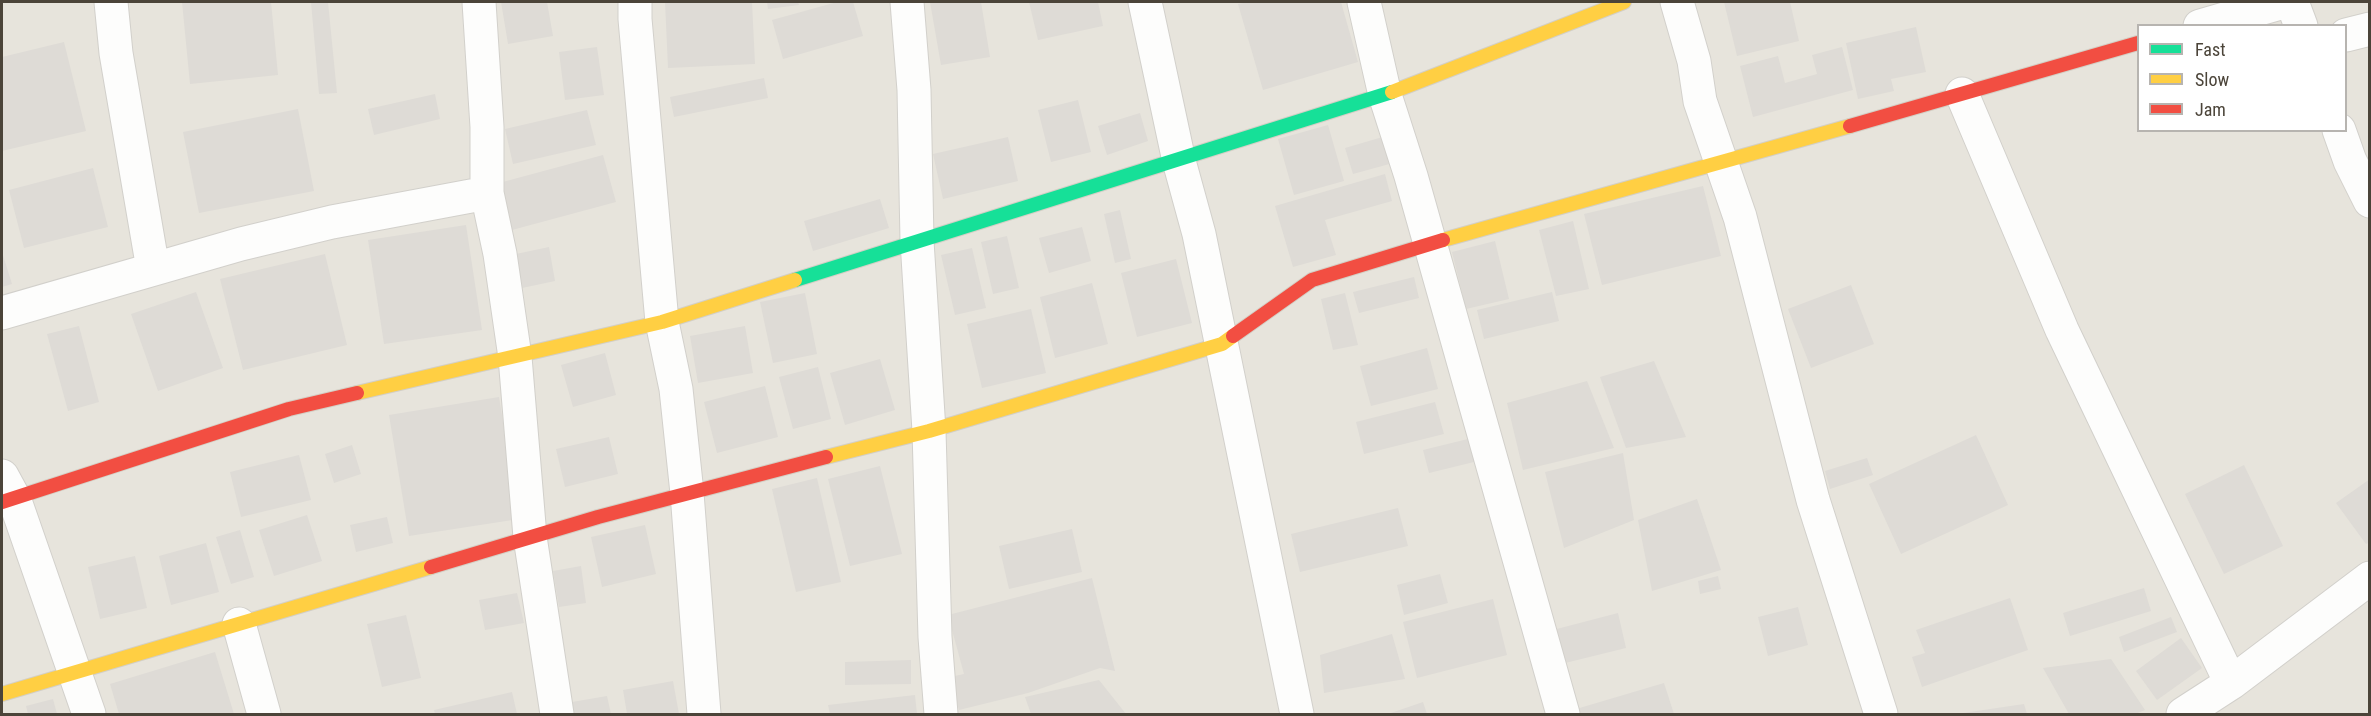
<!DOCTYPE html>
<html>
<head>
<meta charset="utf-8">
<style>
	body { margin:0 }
	#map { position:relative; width:2371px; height:716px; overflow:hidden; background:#f4f2ee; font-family:"Roboto Condensed",sans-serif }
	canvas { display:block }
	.frame { position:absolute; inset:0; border:3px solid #4b4439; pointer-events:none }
	.legend { position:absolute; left:2137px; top:24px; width:210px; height:108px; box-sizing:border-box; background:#fff; border:2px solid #b7b4b0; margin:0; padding:8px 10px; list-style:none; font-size:18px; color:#4b4439 }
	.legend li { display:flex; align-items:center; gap:12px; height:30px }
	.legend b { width:30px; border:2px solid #b7b4b0 }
</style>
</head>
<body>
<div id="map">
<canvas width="2371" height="716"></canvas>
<div class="frame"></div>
<ul class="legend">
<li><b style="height:8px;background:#16e098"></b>Fast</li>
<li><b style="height:8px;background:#ffcf43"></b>Slow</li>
<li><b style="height:8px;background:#f24e42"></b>Jam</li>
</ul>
</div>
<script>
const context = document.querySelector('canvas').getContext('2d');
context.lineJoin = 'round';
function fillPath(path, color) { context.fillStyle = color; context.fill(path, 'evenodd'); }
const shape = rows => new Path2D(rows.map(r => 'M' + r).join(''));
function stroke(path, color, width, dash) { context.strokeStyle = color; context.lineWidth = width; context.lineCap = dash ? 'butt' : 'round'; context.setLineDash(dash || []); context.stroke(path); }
const residential = shape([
	[2,2,2369,2,2369,714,2,714],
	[2138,26,2346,26,2346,130,2138,130]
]);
const building = shape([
	[182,2,271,2,278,75,190,84],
	[311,2,328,2,337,93,319,94],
	[501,2,547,2,553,36,508,44],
	[665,2,752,2,755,64,668,68],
	[767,2,798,2,799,5,768,9],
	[837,2,853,2,863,36,783,59,772,20],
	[930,2,981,2,990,57,941,65],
	[1029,2,1098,2,1103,26,1038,40],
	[1248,2,1341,2,1358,62,1263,90,1238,4],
	[1724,2,1790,2,1799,41,1737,56],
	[1916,27,1926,72,1891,79,1894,91,1858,99,1846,43],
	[64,42,86,131,2,151,2,57],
	[597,47,604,95,565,100,559,52],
	[1842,47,1853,90,1753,117,1740,66,1778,56,1785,83,1817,74,1812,55],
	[764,78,768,98,674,117,670,97],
	[435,94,440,119,374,135,368,109],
	[1078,100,1091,152,1051,162,1038,110],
	[298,109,314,191,199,213,183,132],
	[587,110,596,145,513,164,505,129],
	[1140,113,1148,141,1107,155,1098,126],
	[1328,125,1344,181,1294,195,1278,139],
	[1386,136,1393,163,1353,174,1345,148],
	[1008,137,1018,181,943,199,933,154],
	[603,155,616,202,512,230,499,183],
	[93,168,108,227,24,248,9,190],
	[1385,174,1392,201,1325,220,1336,255,1293,267,1275,206],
	[1703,186,1721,256,1602,285,1584,214],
	[880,199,889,228,813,251,804,221],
	[1120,210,1131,259,1115,263,1104,214],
	[1573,221,1589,289,1556,296,1539,230],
	[466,225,482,330,384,344,368,240],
	[1082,227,1091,261,1049,273,1039,238],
	[1007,236,1019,288,993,294,981,242],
	[1495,241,1509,299,1466,309,1452,252],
	[549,247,555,281,522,288,516,254],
	[972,248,986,308,955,315,941,255],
	[2,252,12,284,2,287],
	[325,254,347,345,243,370,220,279],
	[1176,259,1192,323,1137,337,1121,273],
	[1414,277,1419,298,1359,313,1353,292],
	[1092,283,1108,344,1055,358,1040,297],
	[1851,285,1874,344,1811,368,1788,309],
	[196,292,223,368,158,391,131,314],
	[1552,292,1559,321,1484,339,1477,310],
	[805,293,817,354,773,363,760,302],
	[1345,293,1358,345,1333,350,1321,299],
	[1031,309,1046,373,982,388,967,324],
	[79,326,99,402,68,411,47,334],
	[745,326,753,373,698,383,690,336],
	[1427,348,1438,389,1371,406,1360,366],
	[605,353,616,395,573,407,561,365],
	[880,359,895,410,845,425,830,373],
	[1654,361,1686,437,1626,448,1600,377],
	[818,367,831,419,793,429,779,377],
	[1587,381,1614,448,1523,470,1507,403],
	[765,386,778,437,717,453,704,402],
	[499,397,519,519,409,536,389,415],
	[1435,402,1444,434,1364,454,1356,422],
	[1976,435,2008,505,1901,554,1869,484],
	[609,437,618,474,565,487,556,449],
	[1472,438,1478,461,1429,473,1423,450],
	[352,445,361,474,334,483,325,454],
	[1623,453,1634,520,1564,548,1545,472],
	[299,455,311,500,241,517,230,472],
	[1867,458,1873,475,1830,489,1825,471],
	[2244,465,2283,546,2224,574,2185,494],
	[880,466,902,554,850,566,828,479],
	[817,478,841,582,796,592,772,489],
	[2370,479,2370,542,2366,544,2336,503],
	[1697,499,1721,570,1652,591,1638,520],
	[1398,508,1408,546,1300,572,1291,534],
	[307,515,322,561,274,576,259,530],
	[387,517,393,543,356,552,350,525],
	[645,525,656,574,602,587,591,537],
	[1072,529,1082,572,1009,589,999,546],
	[240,530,254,577,231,584,216,537],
	[206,543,219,592,171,605,159,556],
	[135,556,147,608,100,619,88,567],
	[581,566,586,603,559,607,553,571],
	[1440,574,1448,603,1404,615,1397,585],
	[1718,576,1721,589,1700,594,1698,581],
	[1092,578,1115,671,1100,668,1028,693,959,710,950,677,964,674,948,615],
	[2144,588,2151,611,2070,636,2063,613],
	[517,593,524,623,485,630,479,600],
	[2010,598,2028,650,1922,687,1912,657,1925,653,1916,630],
	[1493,599,1507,655,1417,678,1403,622],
	[1798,607,1808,645,1768,656,1758,617],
	[1618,613,1626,648,1557,665,1549,631],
	[406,615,421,678,382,687,367,624],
	[2171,617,2177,632,2124,652,2119,637],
	[1392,634,1405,679,1324,693,1320,655],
	[2181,638,2202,668,2157,700,2136,671],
	[215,652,234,714,119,714,110,684],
	[2111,659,2145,710,2135,714,2069,714,2043,668],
	[911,660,911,684,845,685,845,662],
	[1099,680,1126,714,1031,714,1025,697],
	[673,681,679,714,627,714,623,690],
	[1664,683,1674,714,1567,714,1566,712],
	[512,692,517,714,435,714,434,710],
	[915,695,917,714,830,714,828,705],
	[607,696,611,714,574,714,572,702],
	[53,699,57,714,28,714,26,706],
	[1423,702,1427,714,1388,714],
	[2024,704,2027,714,1963,714,1963,713]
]);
const street = shape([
	[111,2,116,53,153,269],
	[479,2,487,127,487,193,500,254,515,357,530,537,557,714],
	[635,2,635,19,662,322,676,389,687,493,704,714],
	[907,2,914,90,917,241,929,431,935,637,941,714],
	[1145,2,1179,161,1199,234,1297,714],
	[1364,2,1385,95,1411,176,1563,714],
	[1677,2,1694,61,1700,101,1740,217,1813,500,1881,714],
	[2292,2,2301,26],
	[2200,26,2284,2],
	[2346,35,2370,29],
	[1962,94,2062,330,2231,683],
	[2339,130,2350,161,2370,201],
	[2,313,241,244,332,222,487,193],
	[2,476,14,498,89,714],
	[239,624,264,714],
	[2183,714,2231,683,2370,578]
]);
const fast = shape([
	[795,280,1392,92]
]);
const slow = shape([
	[1392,92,1624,2],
	[1443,240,1850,126],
	[357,393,662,322,795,280],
	[826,457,929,431,1222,344,1233,336],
	[2,694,431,567]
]);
const jam = shape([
	[1850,126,2138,43],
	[1233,336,1312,280,1443,240],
	[2,502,289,409,357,393],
	[431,567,598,517,826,457]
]);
fillPath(residential, '#e7e4dc');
fillPath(building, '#dedbd6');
stroke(street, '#d2d0cb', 35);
stroke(fast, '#d3cfc5', 16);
stroke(slow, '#d3cfc5', 16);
stroke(jam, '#d3cfc5', 16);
stroke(street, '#fdfdfc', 33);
stroke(fast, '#16e098', 14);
stroke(slow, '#ffcf43', 14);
stroke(jam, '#f24e42', 14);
</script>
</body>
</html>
